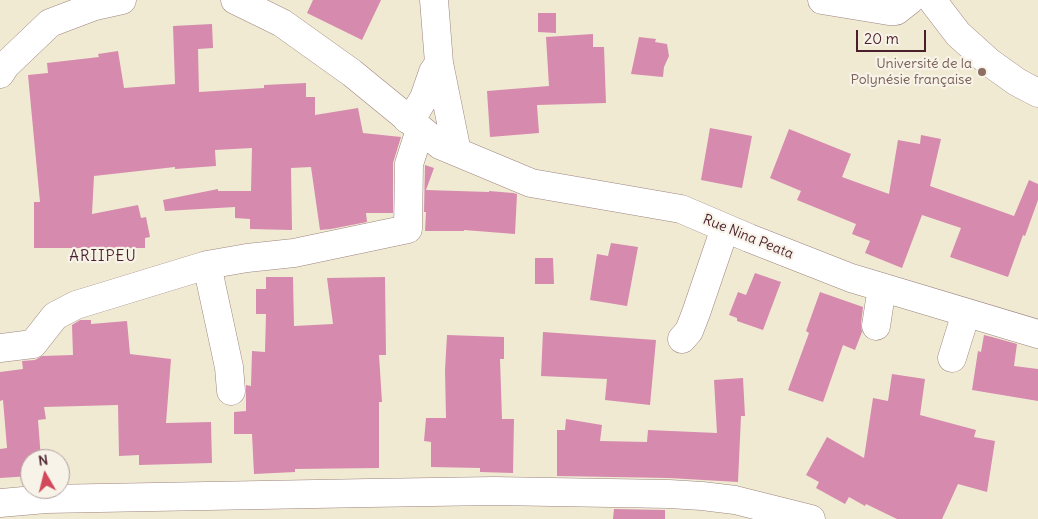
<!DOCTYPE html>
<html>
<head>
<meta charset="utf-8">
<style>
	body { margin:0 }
	#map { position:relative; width:1038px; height:519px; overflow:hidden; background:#f0ead3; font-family:Delius,sans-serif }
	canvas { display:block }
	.north { position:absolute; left:20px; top:449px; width:50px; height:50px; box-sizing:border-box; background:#f7f3e8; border:1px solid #b29e9c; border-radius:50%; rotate:352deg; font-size:14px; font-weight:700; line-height:20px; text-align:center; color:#4a1f2b }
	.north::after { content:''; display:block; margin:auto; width:18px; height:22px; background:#d1495b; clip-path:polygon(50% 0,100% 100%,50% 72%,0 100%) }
	.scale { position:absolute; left:856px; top:30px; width:70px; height:22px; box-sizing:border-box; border:2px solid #4a1f2b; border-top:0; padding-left:6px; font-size:15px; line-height:18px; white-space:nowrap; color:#4a1f2b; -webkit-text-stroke:4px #f7f3e8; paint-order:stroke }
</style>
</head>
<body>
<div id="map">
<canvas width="1038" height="519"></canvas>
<div class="north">N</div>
<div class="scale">20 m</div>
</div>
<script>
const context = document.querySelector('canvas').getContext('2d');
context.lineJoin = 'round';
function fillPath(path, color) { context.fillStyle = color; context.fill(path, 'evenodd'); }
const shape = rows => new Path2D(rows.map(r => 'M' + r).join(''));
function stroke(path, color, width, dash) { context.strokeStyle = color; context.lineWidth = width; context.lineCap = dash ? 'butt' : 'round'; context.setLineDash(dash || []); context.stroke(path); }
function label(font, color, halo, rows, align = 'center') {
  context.font = font + ' Delius,sans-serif'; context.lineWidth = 4.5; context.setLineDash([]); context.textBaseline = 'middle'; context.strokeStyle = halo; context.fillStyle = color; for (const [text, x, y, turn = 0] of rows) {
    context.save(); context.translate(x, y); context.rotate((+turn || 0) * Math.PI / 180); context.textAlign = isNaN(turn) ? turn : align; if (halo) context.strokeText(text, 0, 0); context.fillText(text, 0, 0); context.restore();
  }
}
const building = shape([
	[313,0,381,0,362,40,307,13],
	[538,13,556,13,556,33,538,32],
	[212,24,213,48,198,49,199,92,264,88,264,85,306,83,306,97,315,97,315,115,358,108,363,133,401,137,393,163,393,213,366,213,367,222,331,229,320,230,311,167,291,168,292,230,250,229,250,219,235,218,235,207,165,211,163,200,218,189,218,191,251,191,252,148,215,150,216,166,175,169,175,167,94,176,92,214,138,205,141,218,146,217,150,237,145,238,145,248,118,248,118,247,111,248,34,248,34,202,40,202,28,75,48,73,47,63,99,57,98,54,118,51,124,88,175,84,173,26],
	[593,34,593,47,604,47,606,103,537,105,539,133,490,137,487,91,549,86,546,37],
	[639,37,656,39,655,42,667,44,669,56,664,67,663,77,631,74],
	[710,128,752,136,742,188,701,180],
	[789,129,851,154,842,177,889,194,898,140,920,144,921,135,941,139,930,186,1014,216,1029,180,1038,184,1038,200,1025,236,1023,235,1008,277,950,257,961,228,922,215,902,268,865,253,870,241,852,234,856,224,797,200,801,191,770,178],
	[425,165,434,168,426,190,489,192,489,191,513,193,517,194,515,234,464,230,464,231,425,231,426,212,424,212],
	[611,243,638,247,627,306,590,300,597,254,608,256],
	[535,258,553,258,554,284,535,284],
	[755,273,781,282,763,330,737,321,737,318,729,315,738,292,746,295],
	[266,277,293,277,294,326,333,324,327,278,385,277,386,355,379,355,382,402,379,402,379,468,295,469,295,472,254,474,252,434,234,434,234,412,246,411,246,385,251,386,252,351,265,352,266,314,256,314,256,289,266,289],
	[820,292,863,307,861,324,862,332,855,350,843,345,823,402,788,390,809,333,806,331],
	[80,320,91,320,91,324,127,321,130,354,171,359,166,423,211,422,212,463,139,465,139,455,119,456,118,405,44,407,46,419,38,420,41,459,30,459,30,476,0,478,0,449,7,448,3,400,0,401,0,372,23,369,22,361,35,360,42,356,73,355,72,325],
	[543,332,656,340,650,405,605,400,607,379,541,376],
	[447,335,504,337,504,359,500,359,502,419,514,419,513,473,480,472,480,468,431,467,431,442,424,441,426,418,446,418,445,370],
	[984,335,992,337,1017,344,1014,366,1038,369,1038,401,972,390,978,351,981,352],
	[892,374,925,379,920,415,976,430,974,437,995,441,987,492,958,484,942,519,897,519,866,504,865,506,849,497,845,504,816,488,819,482,806,475,827,437,864,458,873,398,888,401],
	[743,378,745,416,741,416,738,482,669,478,557,476,557,430,565,430,566,419,602,425,600,441,647,442,648,430,717,433,714,380],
	[614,509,665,510,665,519,613,519]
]);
const minor = shape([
	[235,0,282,23,352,73,440,145,531,183,681,209,749,238,851,278,1038,334],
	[434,0,439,63,457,152],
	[822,0,889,11,896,11,910,0],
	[932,0,958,34,989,62,1017,82,1038,93],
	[0,74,6,65,50,23,95,6,122,0],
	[407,119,418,108,424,98,433,72,439,63],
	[207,265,229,367,231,391],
	[876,326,882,287],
	[682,339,689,331,696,313,725,228],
	[0,348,33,344,55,316,76,305,207,265,247,258,294,253,408,229,409,164,418,136,421,130],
	[952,358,966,313],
	[0,503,46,499,369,493,494,491,669,494,702,496,735,500,811,519]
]);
const markers = [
	[982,72,5,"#8d6e63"]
];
const educationNames = [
	["Université de la",972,64],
	["Polynésie française",972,80]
];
const streetNames = [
	["Rue Nina Peata",748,237,22]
];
const neighbourhoodNames = [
	["ARIIPEU",103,257]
];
fillPath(building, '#d68aae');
stroke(minor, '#9d847f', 29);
stroke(minor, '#fff', 28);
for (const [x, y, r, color] of markers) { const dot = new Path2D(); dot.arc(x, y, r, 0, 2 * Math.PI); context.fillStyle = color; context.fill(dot); stroke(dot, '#f7f3e8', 2); }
label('14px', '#785e54', '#f7f3e8', educationNames, 'right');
label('14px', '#4a1f2b', '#f7f3e8', streetNames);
context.letterSpacing = '1px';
label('15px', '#4a1f2b', '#f7f3e8', neighbourhoodNames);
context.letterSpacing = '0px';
</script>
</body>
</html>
